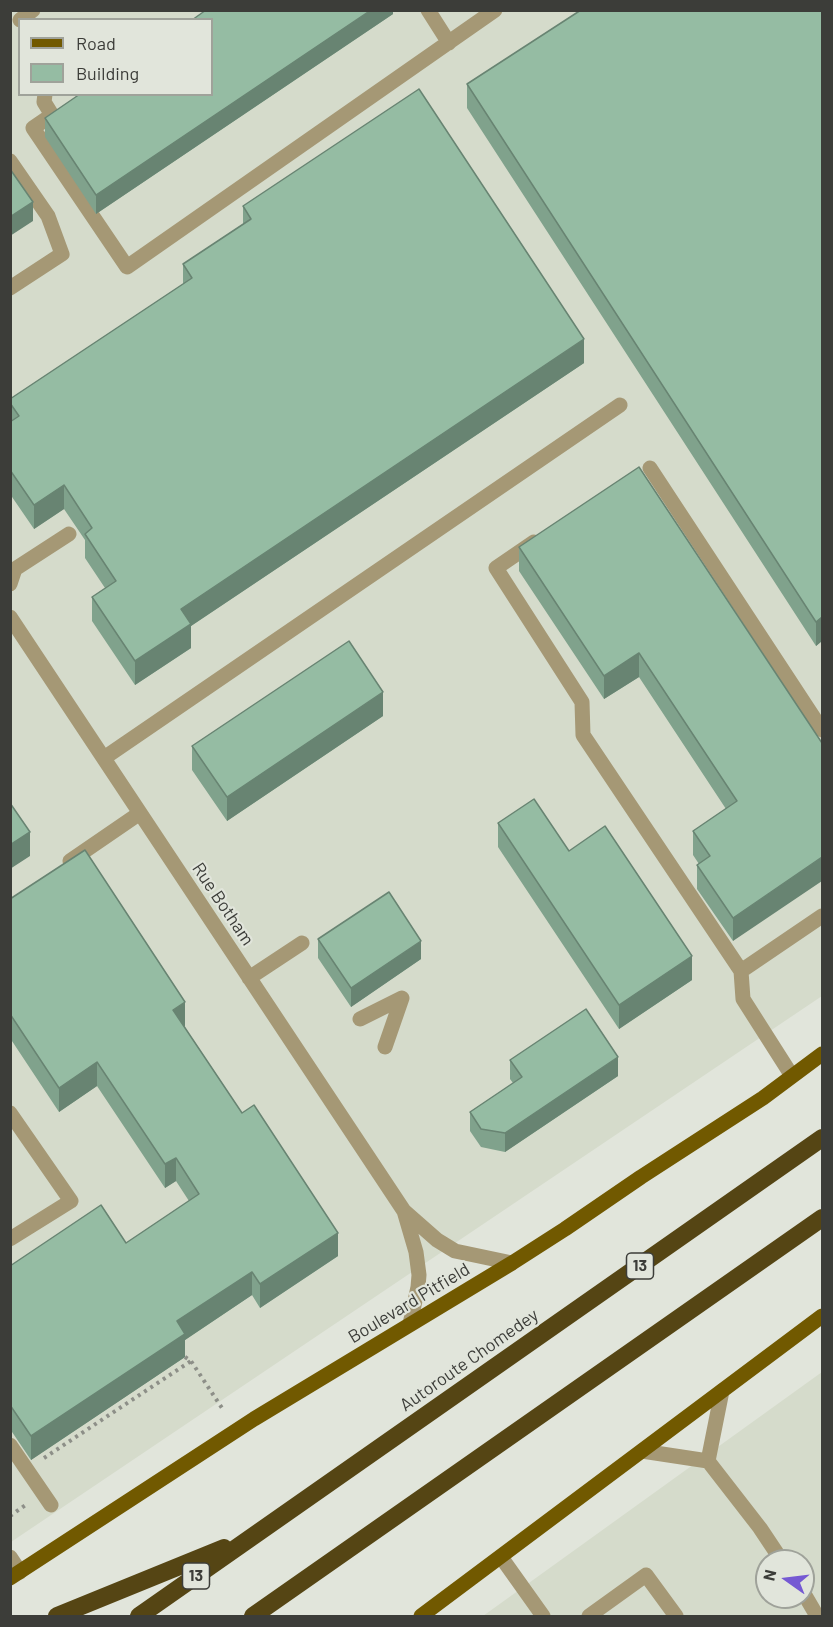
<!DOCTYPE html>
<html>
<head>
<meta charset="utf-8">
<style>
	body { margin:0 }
	#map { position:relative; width:833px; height:1627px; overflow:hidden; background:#e1e5db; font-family:Barlow,sans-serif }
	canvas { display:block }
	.frame { position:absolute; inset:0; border:12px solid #3c3d39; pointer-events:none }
	.legend { position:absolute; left:18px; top:18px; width:195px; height:78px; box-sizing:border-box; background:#e1e5db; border:2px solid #9fa29a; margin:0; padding:8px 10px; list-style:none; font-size:18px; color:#3c3d39 }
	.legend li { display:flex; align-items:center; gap:12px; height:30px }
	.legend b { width:30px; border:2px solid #9fa29a }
	.north { position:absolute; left:755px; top:1549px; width:60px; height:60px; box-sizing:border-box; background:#e1e5db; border:2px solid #9fa29a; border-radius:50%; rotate:284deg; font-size:16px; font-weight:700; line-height:24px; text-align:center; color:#3c3d39 }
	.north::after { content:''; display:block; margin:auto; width:21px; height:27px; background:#7559d3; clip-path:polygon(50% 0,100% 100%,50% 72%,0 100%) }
</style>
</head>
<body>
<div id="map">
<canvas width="833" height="1627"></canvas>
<div class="frame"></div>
<ul class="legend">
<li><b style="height:8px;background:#715900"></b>Road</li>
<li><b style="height:16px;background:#95bca3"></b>Building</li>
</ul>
<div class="north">N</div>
</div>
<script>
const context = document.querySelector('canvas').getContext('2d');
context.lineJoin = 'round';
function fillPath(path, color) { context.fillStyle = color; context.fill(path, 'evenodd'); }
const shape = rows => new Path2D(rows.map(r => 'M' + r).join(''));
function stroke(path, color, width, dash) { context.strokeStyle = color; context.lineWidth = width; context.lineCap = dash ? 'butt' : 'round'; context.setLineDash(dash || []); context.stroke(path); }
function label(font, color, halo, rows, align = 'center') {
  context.font = font + ' Barlow,sans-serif'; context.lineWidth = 4.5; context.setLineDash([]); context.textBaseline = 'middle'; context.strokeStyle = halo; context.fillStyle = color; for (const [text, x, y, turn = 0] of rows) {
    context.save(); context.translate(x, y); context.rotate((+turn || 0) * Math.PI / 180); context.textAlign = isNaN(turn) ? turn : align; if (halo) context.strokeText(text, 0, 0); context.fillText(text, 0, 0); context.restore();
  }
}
const built = shape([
	[11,11,822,11,822,996,11,1542],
	[20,20,212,20,212,94,20,94],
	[822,1372,822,1616,483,1616],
	[767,1561,803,1561,803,1597,767,1597]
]);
const path = shape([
	[185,1357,191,1361,224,1411],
	[44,1458,191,1361],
	[10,1516,27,1504]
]);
const minor = shape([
	[428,10,449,43],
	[20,20,33,10],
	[45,94,44,102,52,115,33,128,127,267,495,10],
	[10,161,48,216,62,254,10,288],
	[650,468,822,730],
	[534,542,496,568,582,702,583,735,741,971,743,999,792,1076],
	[10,584,15,569,69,534],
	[10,617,404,1211,437,1240,455,1251,512,1263],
	[104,758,620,405],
	[70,861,140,813],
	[741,971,822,916],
	[249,978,302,943],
	[360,1019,402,998,385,1047],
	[10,1113,71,1201,10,1239],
	[404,1211,416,1252,419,1275,418,1287,410,1324],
	[10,1445,51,1505],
	[642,1451,708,1461,760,1528,782,1561],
	[708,1461,722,1391],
	[10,1557,20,1572],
	[501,1557,543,1616],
	[803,1592,817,1616],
	[589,1616,646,1575,676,1616]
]);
const major = shape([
	[10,1578,254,1419,512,1263,565,1229,641,1177,763,1098,822,1054],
	[421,1616,822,1316]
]);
const highway = shape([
	[57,1616,224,1548],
	[139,1616,822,1138],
	[253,1616,822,1218]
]);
const wall = shape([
	[393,10,393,14,96,214,45,137,45,118],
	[822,10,822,641,816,646,467,108,467,84],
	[243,206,584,363,191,626,191,648,135,685,92,621,92,597,105,588,85,558,85,540,64,509,34,529,10,494,10,399,183,284,183,264,243,224],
	[519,547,822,743,733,941,697,889,697,865,699,864,693,855,693,831,726,809,639,677,604,699,519,571],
	[383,716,227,821,192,770,192,746],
	[498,823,569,851,692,980,619,1029,498,847],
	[10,899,185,1026,184,1026,242,1113,338,1256,260,1308,252,1295,185,1340,185,1357,31,1460,10,1429,10,1266,126,1243,189,1201,176,1181,165,1188,97,1086,59,1112,10,1038],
	[318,939,421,959,351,1007,318,958],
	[510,1060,618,1076,505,1152,481,1147,470,1131,470,1112,513,1083,510,1079]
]);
const shadedWall = shape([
	[371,10,393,10,393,14,96,214,96,195],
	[33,202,33,221,10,236,10,217],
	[584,339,584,363,191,626,191,648,135,685,135,661,181,609],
	[64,485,64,509,34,529,34,505],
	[822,617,822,641,816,646,816,622],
	[639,653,639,677,604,699,604,676],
	[383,692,383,716,227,821,227,797],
	[30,832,30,856,10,869,10,845],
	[822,857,822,881,733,941,733,918],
	[421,941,421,959,351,1007,351,988],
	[692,956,692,980,619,1029,619,1005],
	[185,1002,185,1026,173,1034,173,1010],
	[618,1057,618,1076,505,1152,505,1133],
	[97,1062,97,1086,59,1112,59,1088],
	[176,1158,176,1181,165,1188,165,1164],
	[338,1233,338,1256,260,1308,260,1284],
	[252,1272,252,1295,185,1340,185,1357,31,1460,31,1436,177,1321]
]);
const building = shape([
	[206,10,371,10,96,195,45,118,80,94,212,94,212,20,192,20,206,10],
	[581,10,822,10,822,617,816,622,467,84,581,10],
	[419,89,584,339,181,609,191,624,135,661,92,597,116,581,85,534,92,528,64,485,34,505,10,470,10,422,19,416,10,403,10,399,192,278,183,264,251,219,243,206,419,89],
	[10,169,33,202,10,217,10,169],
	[639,467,822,743,822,857,733,918,697,865,710,856,693,831,737,801,639,653,604,676,519,547,639,467],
	[349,641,383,692,227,797,192,746,349,641],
	[534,799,569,851,605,826,692,956,619,1005,498,823,534,799],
	[10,803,30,832,10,845,10,803],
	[85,850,185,1002,173,1010,242,1113,254,1105,338,1233,260,1284,252,1272,177,1321,185,1334,31,1436,10,1405,10,1266,101,1205,126,1243,199,1194,176,1158,165,1164,97,1062,59,1088,10,1014,10,899,85,850],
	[389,892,421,941,351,988,318,939,389,892],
	[586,1009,618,1057,505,1133,481,1129,470,1112,522,1077,510,1060,586,1009]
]);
const shields = [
	[640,1266,27],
	[196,1576,27]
];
const shieldNames = [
	["13",640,1266],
	["13",196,1576]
];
const streetNames = [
	["Rue Botham",223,904,56],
	["Boulevard Pitfield",409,1303,-31],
	["Autoroute Chomedey",469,1360,-35]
];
fillPath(built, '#d5dbcb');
stroke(path, '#8d8f88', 4, [3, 4.5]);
stroke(minor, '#a59875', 15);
stroke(major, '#715900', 15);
stroke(highway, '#554514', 18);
fillPath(wall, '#80a28c');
fillPath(shadedWall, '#688472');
fillPath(building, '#95bca3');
stroke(building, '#688472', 1.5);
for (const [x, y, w] of shields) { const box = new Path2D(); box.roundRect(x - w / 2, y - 13, w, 26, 4.5); context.fillStyle = '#e1e5db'; context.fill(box); stroke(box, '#3c3d39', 1.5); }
label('bold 16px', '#3c3d39', null, shieldNames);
label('18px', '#3c3d39', '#e1e5db', streetNames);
</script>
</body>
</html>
